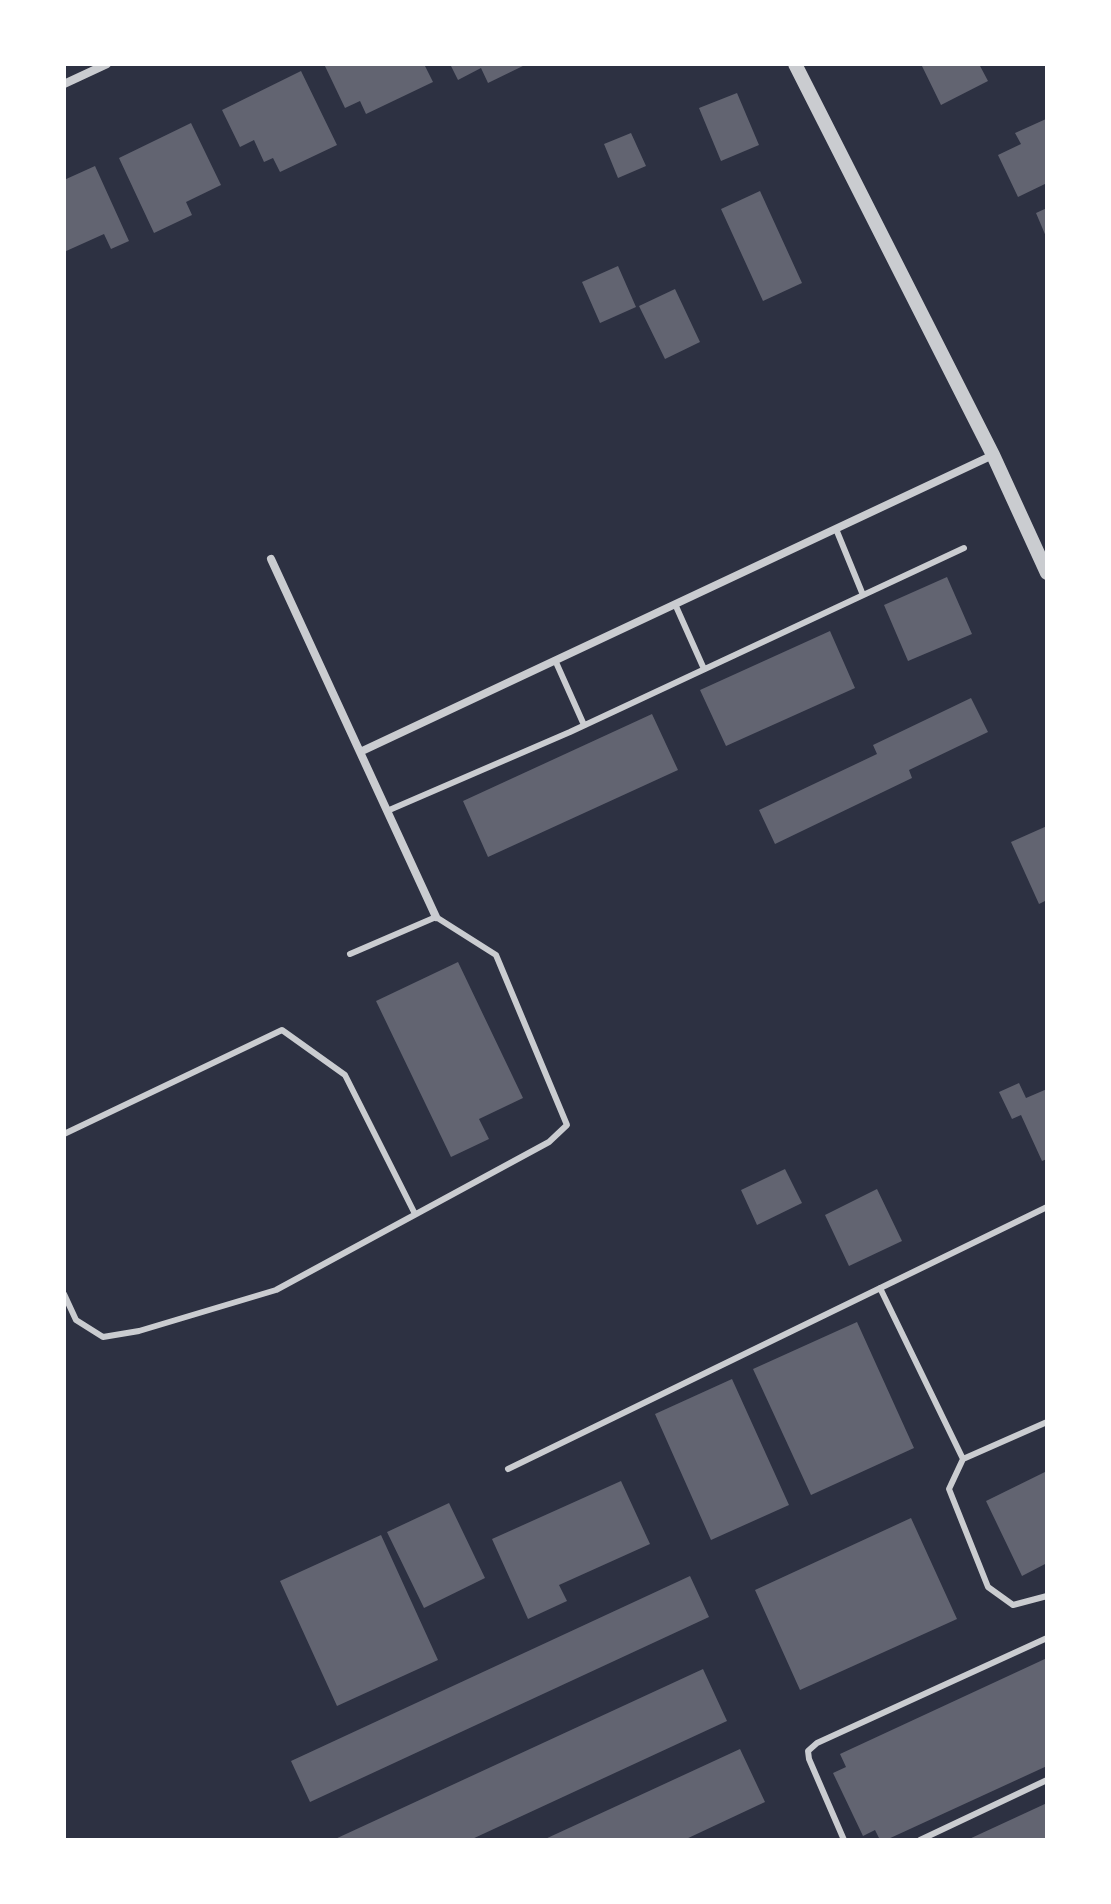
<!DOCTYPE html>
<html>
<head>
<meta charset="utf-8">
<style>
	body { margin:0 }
	#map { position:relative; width:1111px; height:1904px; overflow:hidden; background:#2d3142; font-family:Arial,sans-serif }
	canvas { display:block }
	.frame { position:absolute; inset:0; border:66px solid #fff; pointer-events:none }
</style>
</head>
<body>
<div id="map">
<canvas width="1111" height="1904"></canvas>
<div class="frame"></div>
</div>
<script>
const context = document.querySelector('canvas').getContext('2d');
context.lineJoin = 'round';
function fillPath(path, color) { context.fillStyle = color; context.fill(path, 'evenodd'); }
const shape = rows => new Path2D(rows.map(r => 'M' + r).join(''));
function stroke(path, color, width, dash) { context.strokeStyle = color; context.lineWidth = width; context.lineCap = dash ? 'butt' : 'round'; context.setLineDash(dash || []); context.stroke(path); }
const building = shape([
	[324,64,424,64,433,82,366,114,360,101,345,108],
	[450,64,527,64,488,83,481,68,458,80],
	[921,64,979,64,988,81,941,105],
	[301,71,337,145,280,172,273,158,264,162,254,140,240,147,222,110],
	[737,93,759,145,721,161,699,108],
	[1046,119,1047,183,1018,197,998,155,1021,144,1015,133],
	[191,123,221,185,186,202,192,215,154,233,119,158],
	[631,133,646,166,618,178,604,144],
	[95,166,129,241,111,249,104,234,64,252,64,180],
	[760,191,802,283,763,301,721,209],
	[1047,208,1047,239,1036,213],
	[618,266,636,307,600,323,582,282],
	[675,289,700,342,665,359,639,306],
	[947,577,972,634,908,661,884,605],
	[830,631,855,688,726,746,700,690],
	[971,698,988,732,909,770,912,778,775,844,759,810,877,754,873,745],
	[652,714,678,770,488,857,463,801],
	[1047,826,1047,900,1039,904,1011,842],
	[458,962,523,1098,479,1119,489,1139,451,1157,376,1001],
	[1019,1083,1026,1098,1047,1089,1047,1159,1042,1161,1021,1115,1012,1119,999,1092],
	[785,1169,802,1203,757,1225,741,1190],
	[877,1189,902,1241,849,1266,825,1215],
	[857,1322,914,1448,811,1495,753,1369],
	[732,1379,789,1505,711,1540,655,1414],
	[1047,1471,1047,1563,1022,1576,986,1501],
	[621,1481,650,1544,559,1585,567,1601,528,1619,492,1539],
	[449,1503,485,1578,424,1608,387,1532],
	[911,1518,957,1619,800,1690,755,1590],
	[381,1535,438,1660,337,1706,280,1581],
	[690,1576,709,1617,310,1802,291,1761],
	[1047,1658,1047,1766,886,1840,880,1840,875,1830,863,1836,833,1773,846,1767,840,1754],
	[703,1669,727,1721,470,1840,333,1840],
	[740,1749,765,1802,684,1840,543,1840],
	[1047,1803,1047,1840,967,1840]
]);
const service = shape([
	[836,529,863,595],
	[675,604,704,669],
	[555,660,584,725],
	[387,811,570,732,964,548],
	[64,1134,282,1030,345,1075,415,1214],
	[880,1288,963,1459],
	[64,1294,76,1320,103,1337,139,1331,276,1290,549,1142,567,1125,496,955,436,917,350,954],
	[1047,1422,963,1459,949,1489,988,1587,1013,1605,1047,1596],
	[508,1469,1047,1207],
	[844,1840,809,1759,808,1751,817,1743,1047,1638],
	[920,1840,1047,1780]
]);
const minor = shape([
	[64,84,107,64],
	[271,559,436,917],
	[360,752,993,455]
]);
const tertiary = shape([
	[795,64,993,455,1047,573]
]);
fillPath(building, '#626471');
stroke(service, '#caccd0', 6);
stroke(minor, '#caccd0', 8);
stroke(tertiary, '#caccd0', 14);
</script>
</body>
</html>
